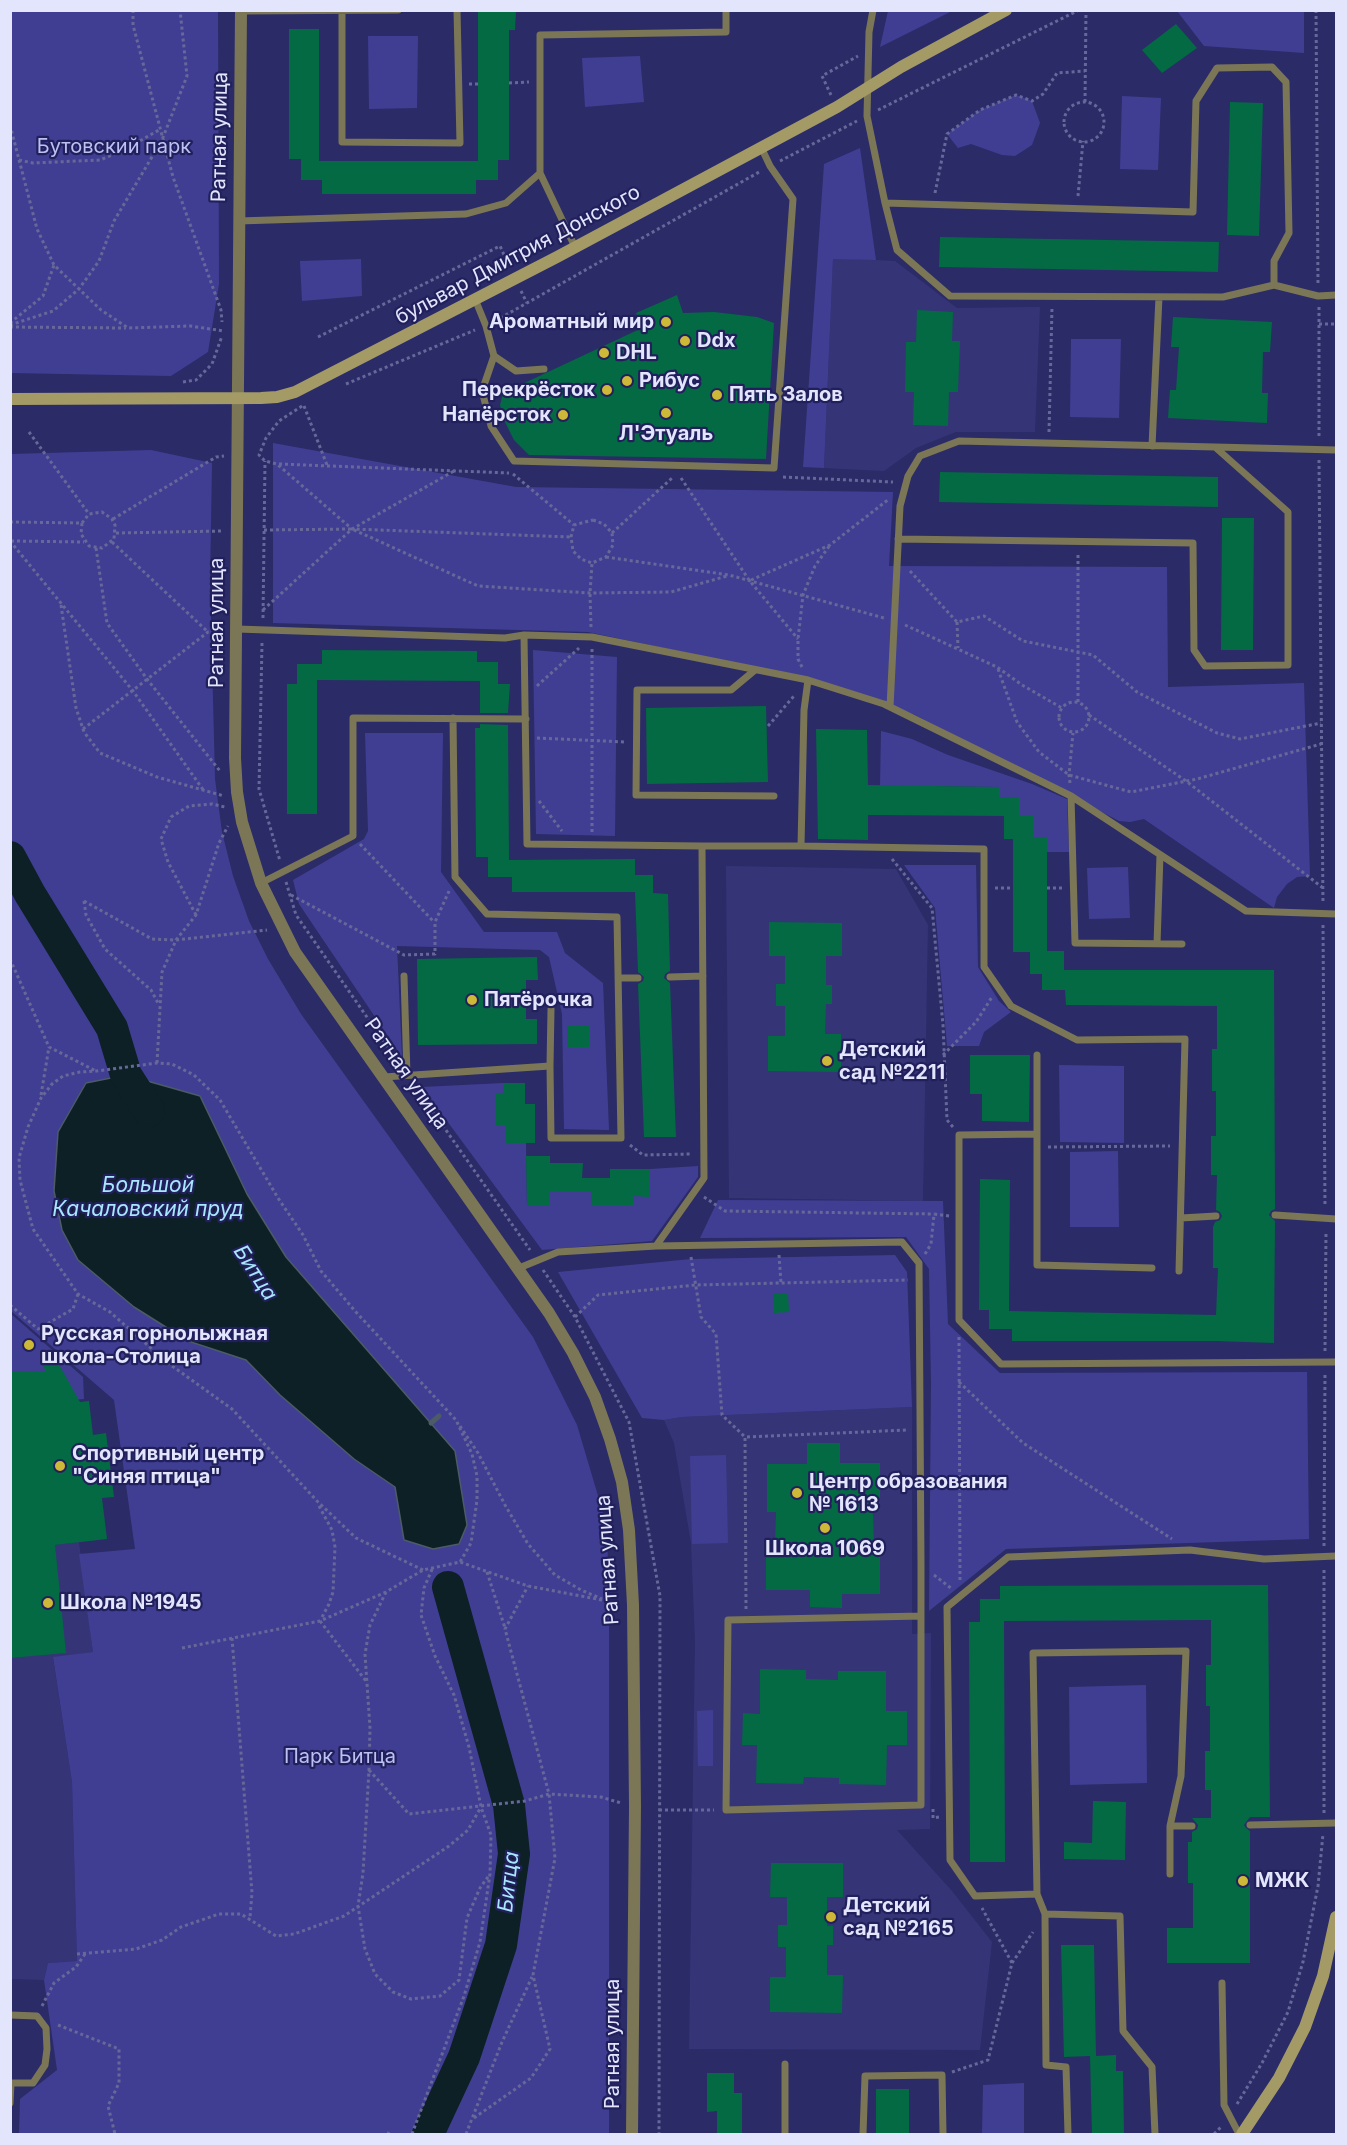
<!DOCTYPE html>
<html>
<head>
<meta charset="utf-8">
<style>
	body { margin:0 }
	#map { position:relative; width:1347px; height:2145px; overflow:hidden; background:#2b2b68; font-family:Inter,sans-serif }
	canvas { display:block }
	.frame { position:absolute; inset:0; border:12px solid #e2e5fc; pointer-events:none }
</style>
</head>
<body>
<div id="map">
<canvas width="1347" height="2145"></canvas>
<div class="frame"></div>
</div>
<script>
const context = document.querySelector('canvas').getContext('2d');
context.lineJoin = 'round';
function fillPath(path, color) { context.fillStyle = color; context.fill(path, 'evenodd'); }
const shape = rows => new Path2D(rows.map(r => 'M' + r).join(''));
function stroke(path, color, width, dash) { context.strokeStyle = color; context.lineWidth = width; context.lineCap = dash ? 'butt' : 'round'; context.setLineDash(dash || []); context.stroke(path); }
function label(font, color, halo, rows, align = 'center') {
  context.font = font + ' Inter,sans-serif'; context.lineWidth = 4.5; context.setLineDash([]); context.textBaseline = 'middle'; context.strokeStyle = halo; context.fillStyle = color; for (const [text, x, y, turn = 0] of rows) {
    context.save(); context.translate(x, y); context.rotate((+turn || 0) * Math.PI / 180); context.textAlign = isNaN(turn) ? turn : align; if (halo) context.strokeText(text, 0, 0); context.fillText(text, 0, 0); context.restore();
  }
}
const built = shape([
	[833,258,895,261,957,308,1040,307,1035,432,956,432,916,448,884,471,824,468],
	[726,866,896,869,928,925,923,1201,729,1198],
	[912,1407,912,1634,931,1633,930,1829,897,1830,952,1891,992,1942,980,2050,689,2049,695,1641,691,1543,674,1443,664,1420,682,1417],
	[79,1542,93,1652,53,1658,72,1782,77,1961,48,1963,44,1980,11,1979,11,1550]
]);
const green = shape([
	[10,11,218,11,219,284,208,352,171,376,11,373],
	[888,11,888,10,952,11,880,47],
	[1177,11,1304,11,1304,53,1204,46],
	[368,36,418,36,417,108,369,109],
	[640,56,644,102,585,107,582,58],
	[1016,95,1032,101,1040,123,1032,145,1015,156,1002,155,971,144,958,148,947,134,980,110],
	[1122,96,1161,98,1158,170,1120,169],
	[860,148,876,260,833,259,824,468,803,467,824,164],
	[361,259,362,296,302,301,300,261],
	[1071,339,1121,339,1119,418,1070,417],
	[273,443,516,487,893,492,889,566,1167,567,1168,687,1304,683,1310,876,1297,877,1287,884,1277,897,1274,908,1144,819,1130,822,1119,821,915,715,816,680,588,632,273,623],
	[151,450,212,463,210,582,215,779,222,832,233,876,249,921,268,959,301,1014,533,1337,577,1425,607,1526,609,1602,609,2134,19,2134,20,2099,57,2070,44,1980,48,1963,77,1961,72,1782,53,1657,93,1652,79,1554,135,1549,114,1400,11,1311,11,454],
	[533,650,617,657,615,836,536,834],
	[881,731,912,739,948,755,1032,784,1067,799,1069,852,1047,852,1047,837,1033,837,1033,816,1019,816,1019,797,999,797,999,787,880,786],
	[365,733,443,733,441,872,484,932,557,932,565,953,603,983,609,1130,564,1129,562,1014,549,957,540,950,397,946,402,1057,299,904,293,880,364,839,368,831],
	[904,865,976,865,978,967,999,1001,1011,1012,984,1032,979,1046,947,1046,935,908],
	[1128,867,1130,918,1089,919,1087,868],
	[1059,1065,1124,1066,1124,1143,1060,1142],
	[503,1083,503,1093,496,1093,496,1125,506,1125,507,1143,526,1143,527,1206,550,1206,550,1192,567,1192,567,1184,591,1184,591,1205,633,1205,633,1196,650,1196,650,1169,698,1166,698,1177,652,1241,542,1250,422,1087],
	[1118,1151,1119,1227,1070,1227,1070,1152],
	[718,1200,943,1201,948,1324,1000,1373,1307,1372,1309,1539,1006,1549,929,1611,931,1384,929,1269,906,1237,700,1238],
	[895,1255,907,1272,912,1407,682,1417,664,1420,642,1418,558,1272,691,1259],
	[10,1313,83,1377,84,1399,11,1406],
	[726,1455,728,1543,692,1544,690,1456],
	[1146,1685,1147,1783,1070,1785,1069,1687],
	[713,1710,713,1766,698,1766,697,1711],
	[1024,2083,1024,2133,982,2134,983,2085]
]);
const water = shape([
	[126,1075,200,1096,247,1194,286,1257,455,1451,467,1525,459,1544,433,1549,404,1540,395,1487,354,1459,280,1395,246,1360,188,1341,134,1307,78,1260,62,1230,54,1191,58,1132,86,1083,126,1075]
]);
const stream = shape([
	[431,1423,439,1416],
	[431,2128,441,2134]
]);
const river = shape([
	[10,857,30,894,112,1028,126,1075,149,1111],
	[428,2134,464,2057,501,1945,514,1854,509,1805,448,1587]
]);
const building = shape([
	[478,10,516,10,515,30,509,30,509,160,498,160,498,180,476,180,476,194,322,194,322,180,301,180,301,159,289,159,289,29,319,29,319,161,478,161],
	[1176,24,1197,48,1162,73,1142,50],
	[1230,102,1263,103,1259,236,1227,235],
	[940,237,1219,242,1218,272,939,267],
	[677,295,683,313,714,312,757,317,774,323,766,459,529,455,514,440,503,418,500,405,503,393,642,328,636,313],
	[917,310,953,312,952,341,960,341,958,392,949,392,948,426,913,425,914,392,905,392,906,342,916,342],
	[1173,317,1272,322,1270,352,1263,352,1262,393,1268,393,1267,423,1168,418,1170,390,1176,390,1179,347,1171,347],
	[940,472,1218,477,1218,507,939,502],
	[1222,518,1254,518,1253,650,1221,650],
	[322,650,477,651,477,662,498,662,498,684,510,684,508,713,480,713,480,681,317,680,317,814,287,814,287,684,297,684,297,664,322,664],
	[766,706,768,782,647,784,646,708],
	[480,724,508,725,509,860,635,859,635,875,653,875,653,893,668,894,670,971,665,974,664,978,670,983,676,1137,644,1137,638,984,643,981,644,977,638,972,635,892,512,892,512,877,488,877,488,857,476,857,475,728,480,728],
	[816,729,867,730,868,785,999,787,999,797,1019,797,1019,816,1033,816,1033,837,1047,837,1047,951,1064,951,1064,970,1274,970,1275,1209,1271,1211,1269,1215,1275,1221,1274,1343,1216,1341,1012,1341,1012,1329,989,1329,989,1310,979,1310,980,1179,1010,1180,1009,1311,1216,1315,1218,1268,1213,1268,1213,1227,1215,1222,1220,1220,1222,1216,1220,1212,1216,1210,1217,1175,1211,1175,1211,1136,1216,1136,1216,1091,1212,1091,1212,1049,1217,1049,1217,1006,1066,1005,1065,990,1042,990,1042,974,1030,974,1030,952,1013,952,1013,839,1004,839,1004,816,868,815,868,840,818,839],
	[769,922,842,923,842,956,826,956,826,985,832,985,832,1004,826,1004,825,1034,841,1034,841,1072,768,1071,768,1036,785,1036,785,1006,776,1006,776,984,785,984,785,956,769,956],
	[537,957,538,980,526,980,526,1019,537,1019,537,1044,418,1045,417,959],
	[567,1026,589,1026,589,1047,567,1047],
	[970,1055,1030,1055,1029,1122,982,1121,982,1094,970,1094],
	[503,1083,525,1083,525,1104,535,1104,535,1143,506,1143,506,1125,496,1125,496,1093,503,1093],
	[526,1156,550,1156,550,1163,583,1163,582,1178,610,1178,610,1169,650,1169,650,1197,633,1196,633,1205,591,1205,591,1192,550,1192,550,1206,527,1206],
	[773,1293,788,1293,789,1312,774,1313],
	[53,1354,80,1402,89,1401,93,1435,106,1433,114,1497,102,1498,107,1539,55,1545,66,1653,10,1658,10,1371,46,1371,40,1361],
	[807,1443,840,1443,840,1463,880,1463,880,1510,873,1511,874,1546,880,1546,880,1594,842,1594,842,1608,810,1607,810,1590,766,1590,766,1544,775,1544,776,1512,767,1512,767,1464,807,1464],
	[1268,1585,1270,1817,1250,1817,1244,1825,1246,1828,1250,1831,1250,1963,1167,1963,1167,1928,1193,1928,1193,1883,1188,1883,1188,1842,1192,1842,1192,1832,1197,1829,1198,1825,1192,1818,1211,1818,1211,1790,1205,1790,1205,1751,1210,1751,1210,1706,1206,1706,1206,1665,1211,1665,1211,1620,1004,1621,1005,1862,970,1862,969,1622,980,1622,980,1599,1000,1599,1000,1586],
	[760,1669,806,1670,806,1679,838,1680,838,1671,886,1671,886,1711,907,1711,907,1745,887,1745,886,1785,839,1784,839,1778,804,1777,803,1784,756,1783,757,1745,742,1745,743,1713,760,1714],
	[1093,1801,1126,1802,1125,1860,1064,1859,1064,1842,1092,1843],
	[771,1863,843,1863,843,1897,827,1897,827,1926,833,1926,833,1945,827,1945,827,1975,843,1975,842,2013,770,2012,770,1977,786,1977,786,1947,778,1947,778,1925,787,1925,787,1897,770,1897],
	[1061,1945,1094,1945,1096,2056,1116,2055,1116,2071,1123,2071,1124,2134,1092,2134,1090,2056,1064,2057],
	[707,2073,734,2073,734,2093,742,2093,742,2134,717,2134,717,2111,707,2112],
	[876,2089,909,2089,909,2134,876,2134]
]);
const path = shape([
	[133,10,133,25,173,177,221,310,222,322],
	[1316,10,1318,286],
	[509,83,529,82],
	[469,84,478,84],
	[831,95,822,76,858,56],
	[1085,102,1086,10],
	'1064 122a20 20 0 1 1 40 0a20 20 0 1 1-40 0Z',
	[878,110,1079,10],
	[10,125,37,229,54,265,79,289,101,310,128,328,190,326,224,331],
	[19,160,33,163,100,160,124,150,159,130],
	[780,161,857,121],
	[935,193,947,134,980,110,1016,95,1032,101,1043,94,1057,73,1085,71],
	[1078,196,1083,141],
	[521,291,527,303],
	[1319,307,1319,439],
	[495,321,761,171],
	[10,323,43,296,54,265],
	[1319,324,1336,324],
	[10,325,53,311,79,289,99,261,114,221,162,140,187,76,180,10],
	[10,327,126,328],
	[318,337,500,246,509,266],
	[183,382,196,380,212,364,222,336],
	[346,384,475,330],
	[302,406,279,421,266,438,259,455,265,461,277,464,352,529,571,537],
	[304,406,327,465],
	[29,432,89,514],
	[1049,432,1052,307],
	[1319,460,1323,904],
	[279,464,509,473],
	[513,474,574,525],
	[783,477,893,482],
	[681,478,749,580,798,639],
	[113,519,216,457,224,456],
	[593,520,604,524,612,533,613,545,606,557,592,563,581,559,573,551,571,537,574,525,593,520],
	[10,522,82,523,89,514,102,512,112,519,115,525,114,539,102,548,89,546,81,534,82,523],
	[264,530,352,529,478,586,590,593,671,592,727,576],
	[116,533,222,531],
	[612,533,672,478],
	[10,541,133,691,204,791],
	[11,541,84,542],
	[112,542,208,632],
	[96,548,107,623,147,679,220,771],
	[606,557,729,575,884,618],
	[910,571,957,622,984,616,1023,641,1093,655,1137,692,1217,733,1240,739,1321,723],
	[751,580,830,545,889,499],
	[61,605,76,708,84,732,100,753,157,777,224,796],
	[263,610,352,529,454,471],
	[263,618,265,461],
	[957,622,958,648],
	[905,625,997,667,1022,685,1062,708],
	[591,627,590,593,592,563],
	[262,643,259,789,280,861],
	[592,649,592,834],
	[802,667,798,659,798,639,803,595,815,566,830,545],
	[998,669,1017,722,1039,752,1069,775,1131,792,1197,779,1321,744],
	[537,686,579,648],
	[1078,702,1078,554],
	'1059 717a15 15 0 1 1 30 0a15 15 0 1 1-30 0Z',
	[1089,715,1186,781,1323,888],
	[768,726,794,696],
	[83,729,208,632,222,631],
	[537,738,626,742],
	[1070,783,1069,775,1073,733],
	[539,801,562,831],
	[360,844,434,922],
	[892,859,932,908,943,1025,947,1120,953,1127],
	[286,882,296,915,394,1056],
	[995,888,1013,888],
	[1047,888,1063,888],
	[291,895,404,955,435,954,435,922,450,889],
	[84,901,152,939,176,940,267,930],
	[84,901,86,915,105,949,151,990,158,1003],
	[196,915,168,862,161,839,171,817,189,806,212,804,225,807],
	[1323,925,1325,1207],
	[10,959,49,1047,96,1071],
	[943,1055,976,1022,992,997],
	[157,1063,162,972,176,940,196,915,219,843,228,826],
	[415,1086,530,1250],
	[41,1095,49,1047],
	[630,1145,643,1155,692,1154],
	[1048,1147,1170,1146],
	[704,1197,725,1211,934,1214],
	[925,1254,931,1244,934,1214,949,1216],
	[779,1255,781,1283],
	[691,1257,701,1317,716,1334,722,1415,745,1437],
	[543,1270,575,1317,629,1422,660,1596,659,2134],
	[10,1305,38,1329,73,1309,78,1294],
	[575,1317,598,1295,695,1285,908,1280],
	[959,1337,960,1580],
	[1325,1351,1326,1231],
	[959,1382,1023,1443,1172,1539],
	[460,1426,478,1453,505,1505,528,1544,555,1575,581,1590,602,1599],
	[319,1506,332,1530,335,1547,333,1592,329,1604,321,1619],
	[1324,1546,1325,1372],
	[423,1570,356,1538,317,1501,232,1409,168,1363,110,1312,78,1294,33,1229,20,1180,19,1158,28,1127,41,1098,52,1084,63,1076,80,1072,97,1071,157,1063,172,1064,194,1075,220,1100,278,1198,303,1235,321,1271,355,1311,456,1420,472,1454,477,1476,477,1500,471,1543,460,1562],
	[487,1572,505,1628],
	[934,1575,952,1589],
	[386,1592,370,1625,365,1654,370,1728,369,1770,363,1873,358,1906,365,1949,375,1974,393,1992,411,1999,440,1996,459,1980,467,1918,480,1888,490,1874],
	[746,1609,745,1437,908,1430],
	[320,1621,366,1681],
	[232,1638,252,1893,250,1917],
	[182,1648,320,1621,386,1592,423,1570,460,1562,528,1586,618,1603],
	[369,1770,409,1814,525,1801,549,1794,601,1797,621,1803],
	[933,1809,933,1818,939,1817],
	[659,1810,714,1810],
	[1324,1813,1324,1567],
	[77,1954,136,1949,162,1940,181,1927,219,1914,241,1914,276,1936,294,1934,344,1916,449,1846,468,1830,481,1807],
	[1012,1963,1033,1932],
	[42,2006,54,1983,76,1967,85,1954],
	[58,2025,119,2049,119,2083,108,2106,115,2134],
	[952,2072,988,2060,1012,1963,982,1908],
	[1237,2104,1262,2063,1288,2012,1303,1962,1318,1886,1323,1834],
	[474,2118,531,2078,550,2049,533,1975,555,1858,549,1794,505,1629,528,1586],
	[388,2134,389,2132],
	[412,2134,464,1996,480,1942,490,1874,491,1835,481,1807,469,1747,454,1695,435,1656,421,1615,424,1588,433,1567],
	[466,2134,502,2042,532,1977],
	[1214,2134,1221,2127]
]);
const lane = shape([
	[873,10,869,32,867,116,885,203],
	[241,11,398,10],
	[342,11,342,142,460,143,457,10],
	[540,173,575,247],
	[238,221,466,214,506,203,540,173,540,35,726,32,726,10],
	[1274,285,1274,261,1289,233,1286,82,1272,67,1217,68,1196,101,1193,212,885,203,897,250,950,296,1223,297,1274,285,1318,296,1336,295],
	[475,299,486,326,494,356,516,371,544,369],
	[494,356,482,391,491,426,514,461,774,468,793,199,770,166,761,147],
	[1152,446,1159,297],
	[1215,447,1336,450],
	[237,629,505,638,524,635,592,637,808,680,884,704,1071,796,1246,911,1336,914],
	[524,635,527,844,702,846],
	[755,670,731,690,637,690,636,795,774,796],
	[890,707,900,506,908,476,920,456,959,441,1215,447,1288,512,1288,665,1205,666,1194,650,1193,543,898,539],
	[453,718,455,877,487,914,617,917,621,1138,551,1138,550,1066,551,1009],
	[1071,796,1075,943,1182,944],
	[801,846,984,849,984,967,1011,1006,1077,1040,1185,1039,1179,1271],
	[261,883,353,836,353,718,526,719],
	[1157,944,1160,855],
	[404,976,407,1075],
	[670,977,703,976],
	[618,978,638,978],
	[384,1077,550,1066],
	[1037,1134,1037,1055],
	[1275,1215,1336,1219],
	[1181,1218,1216,1216],
	[656,1246,902,1242,919,1263,921,1564,921,1805,726,1810,728,1620,921,1616],
	[519,1268,558,1252,656,1246,704,1178,702,846,801,846,804,710,808,680],
	[1152,1268,1037,1265,1037,1134,959,1135,959,1320,1001,1364,1336,1362],
	[1250,1825,1336,1823],
	[1170,1826,1192,1826],
	[1170,1874,1170,1826,1181,1776,1186,1651,1033,1653,1037,1894,975,1896,950,1860,947,1607,1008,1557,1190,1550,1264,1559,1336,1556],
	[1037,1894,1045,1914],
	[1222,1983,1224,2105,1239,2134],
	[10,2015,37,2016,46,2028,47,2049,45,2065,33,2083,11,2083,10,2103],
	[785,2134,785,2064],
	[863,2134,865,2076,942,2075,943,2134],
	[1068,2134,1066,2067,1046,2065,1045,1914,1120,1916,1123,2031,1152,2067,1155,2134]
]);
const street = shape([
	[241,10,235,758,237,792,242,822,261,883,295,952,549,1313,573,1353,595,1397,610,1439,622,1482,629,1530,633,1605,635,1806,632,2134]
]);
const secondary = shape([
	[10,399,261,398,277,397,295,392,557,257,837,107,901,67,1006,10],
	[1242,2134,1279,2078,1305,2027,1323,1976,1336,1917]
]);
const markers = [
	[666,322,6,"#ceb837"],
	[685,341,6,"#ceb837"],
	[604,353,6,"#ceb837"],
	[627,381,6,"#ceb837"],
	[607,390,6,"#ceb837"],
	[717,395,6,"#ceb837"],
	[666,413,6,"#ceb837"],
	[563,415,6,"#ceb837"],
	[472,1000,6,"#ceb837"],
	[827,1061,6,"#ceb837"],
	[29,1345,6,"#ceb837"],
	[60,1466,6,"#ceb837"],
	[797,1493,6,"#ceb837"],
	[825,1528,6,"#ceb837"],
	[48,1603,6,"#ceb837"],
	[1243,1881,6,"#ceb837"],
	[831,1917,6,"#ceb837"]
];
const streetNames = [
	["Ратная улица",220,137,-89],
	["бульвар Дмитрия Донского",518,255,-28],
	["Ратная улица",217,623,-90],
	["Ратная улица",406,1074,55],
	["Ратная улица",608,1560,-94],
	["Ратная улица",613,2044,-90]
];
const parkNames = [
	["Бутовский парк",114,147],
	["Парк Битца",340,1757]
];
const poiNames = [
	["Ароматный мир",654,322,"right"],
	["Ddx",697,341],
	["DHL",616,353],
	["Рибус",639,381],
	["Перекрёсток",595,390,"right"],
	["Пять Залов",729,395],
	["Напёрсток",551,415,"right"],
	["Л'Этуаль",666,434,"center"],
	["Пятёрочка",484,1000],
	["Детский",839,1050],
	["сад №2211",839,1073],
	["Русская горнолыжная",41,1334],
	["школа-Столица",41,1357],
	["Спортивный центр",72,1454],
	["\"Синяя птица\"",72,1477],
	["Центр образования",809,1482],
	["№ 1613",809,1505],
	["Школа 1069",825,1549,"center"],
	["Школа №1945",60,1603],
	["МЖК",1255,1881],
	["Детский",843,1906],
	["сад №2165",843,1929]
];
const waterNames = [
	["Большой",148,1186],
	["Качаловский пруд",148,1210],
	["Битца",255,1273,57],
	["Битца",509,1882,-84]
];
fillPath(built, '#353477');
fillPath(green, '#403e93');
fillPath(water, '#0c2026');
stroke(water, '#4c5b66', 1.5);
stroke(stream, '#4c5b66', 5);
stroke(river, '#0c2026', 32);
fillPath(building, '#046a43');
stroke(path, '#676899', 3, [3, 3]);
stroke(lane, '#7b7656', 7);
stroke(street, '#7b7656', 12);
stroke(secondary, '#a39a66', 12);
for (const [x, y, r, color] of markers) { const dot = new Path2D(); dot.arc(x, y, r, 0, 2 * Math.PI); context.fillStyle = color; context.fill(dot); stroke(dot, '#22205c', 2); }
label('20px', '#e2e5fc', '#22205c', streetNames);
label('20px', '#bbc1f2', '#22205c', parkNames);
label('bold 20px', '#e2e5fc', '#22205c', poiNames, 'left');
label('italic 21px', '#a8e7fb', '#22205c', waterNames);
</script>
</body>
</html>
